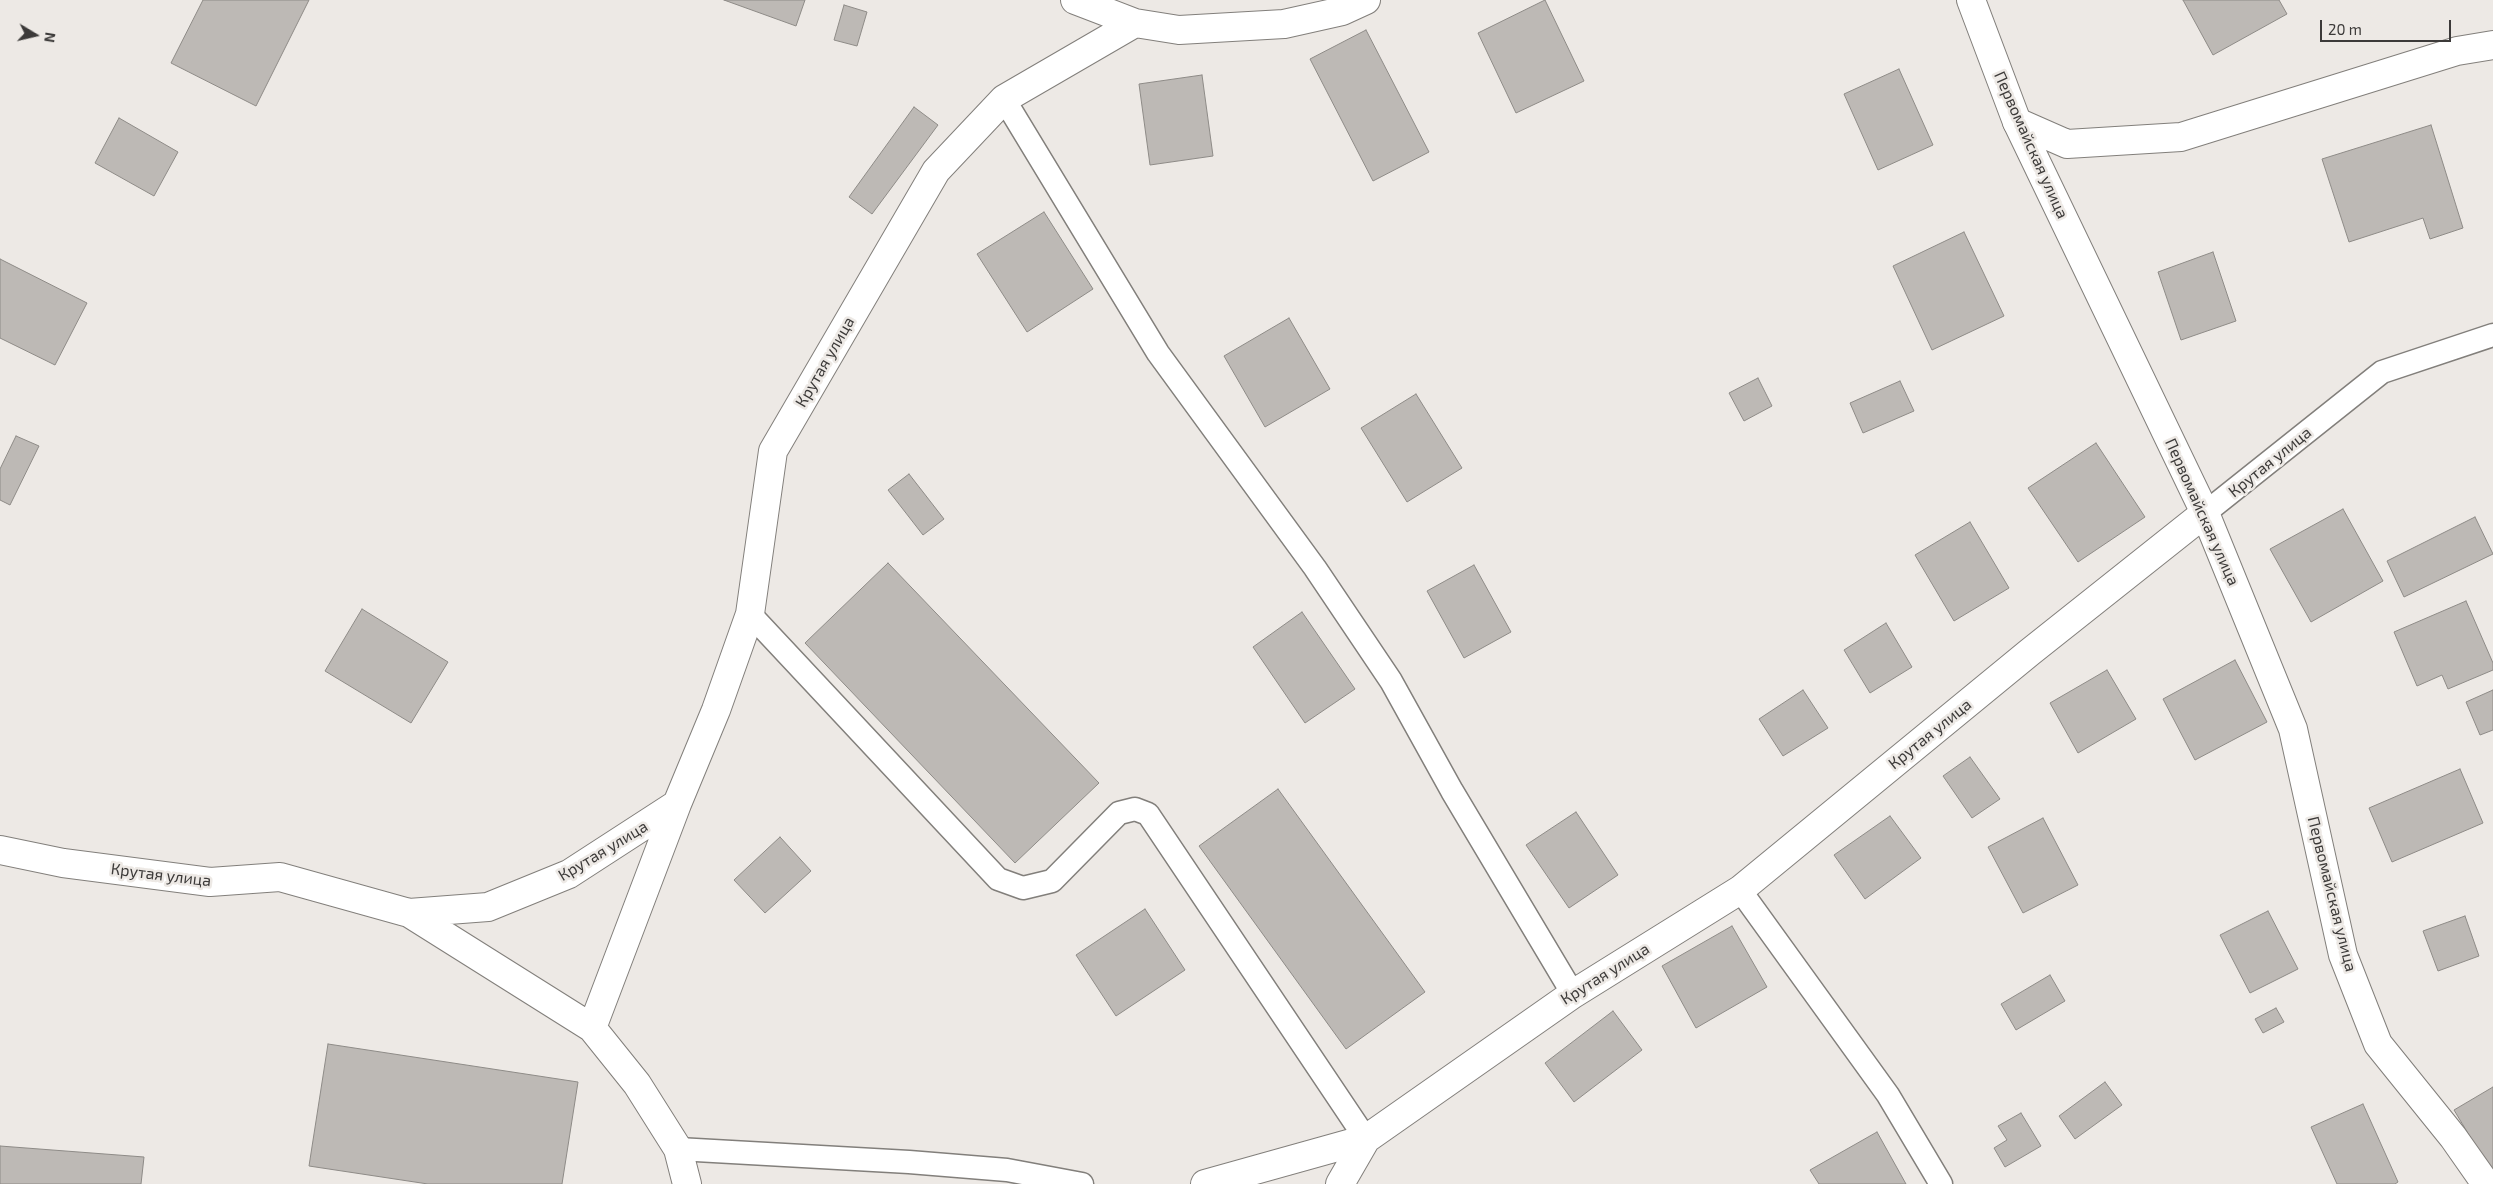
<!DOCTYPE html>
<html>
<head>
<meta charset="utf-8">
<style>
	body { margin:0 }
	#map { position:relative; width:2493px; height:1184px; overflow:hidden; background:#ede9e5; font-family:"Exo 2",sans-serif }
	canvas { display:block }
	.north { position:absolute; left:10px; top:10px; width:50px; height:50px; -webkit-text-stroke:4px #ede9e5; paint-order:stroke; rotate:99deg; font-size:14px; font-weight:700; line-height:20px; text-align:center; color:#3c3a39 }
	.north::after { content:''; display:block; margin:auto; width:18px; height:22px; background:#3c3a39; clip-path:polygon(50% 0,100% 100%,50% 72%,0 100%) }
	.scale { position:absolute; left:2320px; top:20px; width:131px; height:22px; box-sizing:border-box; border:2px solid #3c3a39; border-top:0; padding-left:6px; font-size:15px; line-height:18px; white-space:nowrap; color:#3c3a39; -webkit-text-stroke:4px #ede9e5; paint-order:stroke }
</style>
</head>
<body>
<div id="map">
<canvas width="2493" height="1184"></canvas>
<div class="north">N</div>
<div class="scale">20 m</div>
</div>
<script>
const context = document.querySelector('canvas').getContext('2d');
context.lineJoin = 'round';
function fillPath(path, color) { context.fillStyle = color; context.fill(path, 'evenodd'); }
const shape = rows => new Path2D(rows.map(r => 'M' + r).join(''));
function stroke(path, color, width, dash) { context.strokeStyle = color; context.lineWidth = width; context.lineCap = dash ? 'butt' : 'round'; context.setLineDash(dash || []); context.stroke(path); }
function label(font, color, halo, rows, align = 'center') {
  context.font = font + ' "Exo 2",sans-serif'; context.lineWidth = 5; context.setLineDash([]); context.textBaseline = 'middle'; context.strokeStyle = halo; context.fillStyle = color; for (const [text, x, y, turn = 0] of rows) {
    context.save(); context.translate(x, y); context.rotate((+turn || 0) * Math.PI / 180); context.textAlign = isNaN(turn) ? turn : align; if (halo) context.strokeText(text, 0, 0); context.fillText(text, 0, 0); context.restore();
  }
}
const building = shape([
	[203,0,309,0,256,106,171,63,203,0],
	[724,0,805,0,796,26,724,0],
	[1545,0,1584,81,1516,113,1478,33,1545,0],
	[2183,0,2279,0,2287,14,2213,55,2183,0],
	[844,5,867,12,857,46,834,40,844,5],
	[1366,30,1429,152,1373,181,1310,59,1366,30],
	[1899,69,1933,145,1878,170,1844,94,1899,69],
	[1202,75,1213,156,1150,165,1139,84,1202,75],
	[914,107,938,125,872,214,849,197,914,107],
	[119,118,178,152,154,196,95,163,119,118],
	[2431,125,2463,228,2430,239,2423,218,2349,242,2322,159,2431,125],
	[1044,212,1093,289,1027,332,977,254,1044,212],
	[1964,232,2004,316,1932,350,1893,266,1964,232],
	[2213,252,2236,321,2181,340,2158,272,2213,252],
	[0,259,87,303,55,365,0,338,0,259],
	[1289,318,1330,389,1265,427,1224,356,1289,318],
	[1758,378,1772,406,1744,421,1729,393,1758,378],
	[1900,381,1914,411,1863,433,1850,403,1900,381],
	[1416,394,1462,468,1407,502,1361,428,1416,394],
	[16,436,39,446,10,505,0,500,0,469,16,436],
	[2096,443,2145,517,2078,562,2028,488,2096,443],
	[909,474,944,519,923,535,888,490,909,474],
	[2343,509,2383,581,2311,622,2270,549,2343,509],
	[2475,517,2493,554,2404,597,2387,561,2475,517],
	[1970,522,2009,588,1954,621,1915,555,1970,522],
	[888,563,1099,783,1015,863,805,643,888,563],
	[1474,565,1511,632,1464,658,1427,591,1474,565],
	[2466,601,2493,663,2493,670,2448,689,2442,675,2417,686,2394,632,2466,601],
	[362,609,448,662,411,723,325,671,362,609],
	[1302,612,1355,689,1305,723,1253,647,1302,612],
	[1886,623,1912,667,1870,693,1844,650,1886,623],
	[2235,660,2267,722,2195,760,2163,699,2235,660],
	[2107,670,2136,719,2078,753,2050,703,2107,670],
	[1803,690,1828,728,1783,756,1759,719,1803,690],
	[2493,690,2493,730,2480,735,2466,702,2493,690],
	[1970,757,2000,799,1972,818,1943,776,1970,757],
	[2460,769,2483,823,2392,862,2369,808,2460,769],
	[1278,789,1425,992,1346,1049,1199,846,1278,789],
	[1576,812,1618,875,1569,908,1526,845,1576,812],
	[1890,816,1921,858,1865,899,1834,855,1890,816],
	[2043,818,2078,885,2023,913,1988,847,2043,818],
	[780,837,811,871,765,913,734,880,780,837],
	[1145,909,1185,970,1116,1016,1076,955,1145,909],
	[2268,911,2298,969,2250,993,2220,935,2268,911],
	[2465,916,2479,956,2438,971,2423,931,2465,916],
	[1732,926,1767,987,1696,1028,1662,966,1732,926],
	[2050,975,2065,1001,2016,1030,2001,1004,2050,975],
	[2276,1008,2284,1022,2263,1033,2255,1019,2276,1008],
	[1613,1011,1642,1050,1574,1102,1545,1063,1613,1011],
	[328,1044,578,1082,562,1184,428,1184,309,1166,328,1044],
	[2105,1082,2122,1105,2075,1139,2059,1116,2105,1082],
	[2493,1087,2493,1175,2454,1110,2493,1087],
	[2363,1104,2398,1182,2395,1184,2337,1184,2311,1127,2363,1104],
	[2021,1113,2041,1146,2005,1167,1994,1148,2007,1140,1998,1126,2021,1113],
	[1877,1132,1906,1184,1819,1184,1810,1170,1877,1132],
	[0,1146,144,1157,141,1184,0,1184,0,1146]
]);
const lane = shape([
	[1004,99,1158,353,1315,568,1391,681,1452,791,1573,994],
	[2205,513,2382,372,2493,335],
	[750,614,998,879,1023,888,1052,881,1119,813,1135,809,1148,814,1366,1139],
	[1740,890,1888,1095,1941,1184],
	[678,1149,909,1162,1007,1170,1082,1184]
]);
const street = shape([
	[1075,0,1135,23,1179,30,1284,24,1342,11,1366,0],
	[2017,122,2205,513,2293,729,2343,955,2378,1044,2453,1137,2486,1184],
	[2017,122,2067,144,2181,137,2457,51,2493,45],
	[0,850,63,863,210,882,280,877,409,913,488,907,569,874,677,804],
	[409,913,592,1028,637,1084,678,1149,687,1184],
	[592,1028,677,804,716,710,750,614,773,451,936,171,1004,99,1135,23],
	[1205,1184,1366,1139],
	[1340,1184,1366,1139,1573,994,1740,890,2030,652,2205,513]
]);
const secondary = shape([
	[1971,0,2017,122]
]);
const streetNames = [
	["Первомайская улица",2031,145,66],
	["Крутая улица",825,362,-60],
	["Крутая улица",2270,462,-39],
	["Первомайская улица",2202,512,66],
	["Крутая улица",1930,734,-39],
	["Крутая улица",603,851,-31],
	["Крутая улица",161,875,7],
	["Первомайская улица",2332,894,76],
	["Крутая улица",1605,974,-32]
];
fillPath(building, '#bdb9b5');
stroke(building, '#8e8b87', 1);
stroke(lane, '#827f7b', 25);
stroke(street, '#827f7b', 30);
stroke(secondary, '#827f7b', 30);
stroke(lane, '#fff', 22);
stroke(street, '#fff', 28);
stroke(secondary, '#fff', 28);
label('16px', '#3c3a39', '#ede9e5', streetNames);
</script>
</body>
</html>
